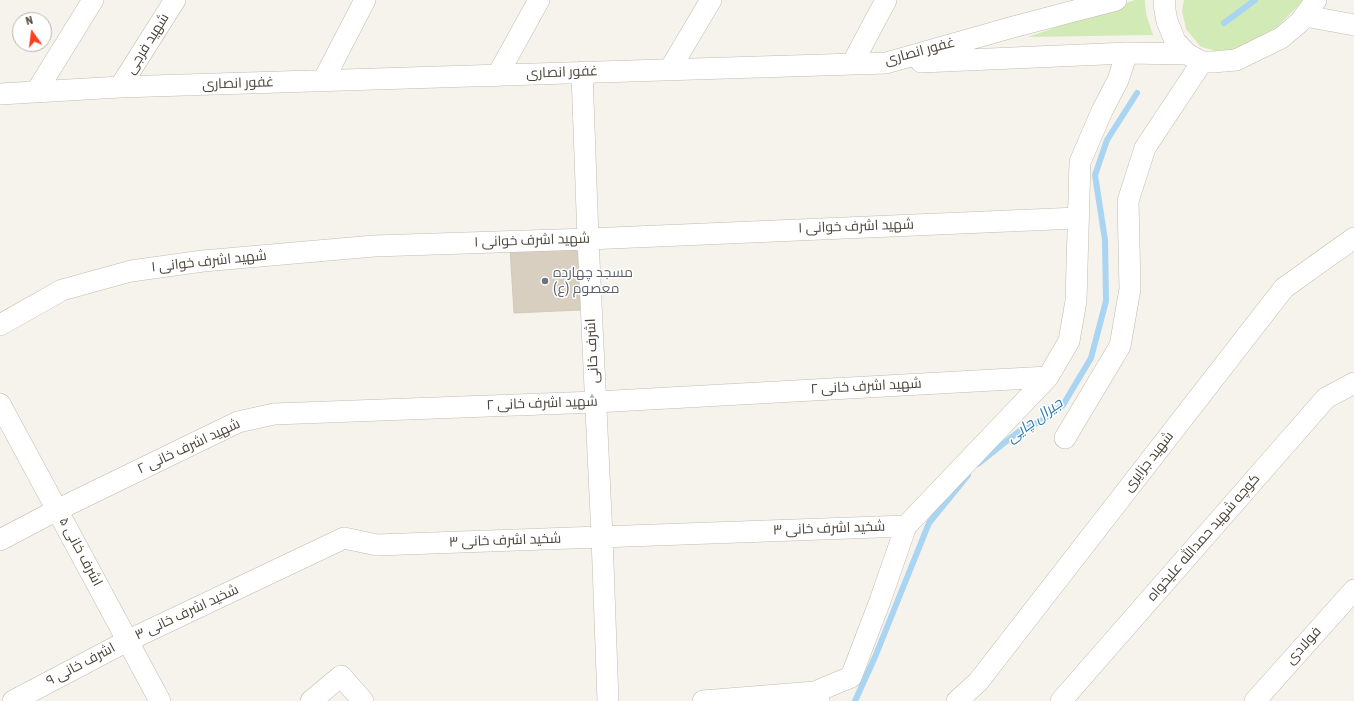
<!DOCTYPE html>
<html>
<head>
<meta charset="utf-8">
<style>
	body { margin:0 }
	#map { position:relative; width:1354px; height:701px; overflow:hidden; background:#f6f3ec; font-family:"Roboto Condensed",sans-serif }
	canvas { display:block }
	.north { position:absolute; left:12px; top:12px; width:40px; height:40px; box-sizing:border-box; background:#fff; border:1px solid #b7b4b0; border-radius:50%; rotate:346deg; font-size:11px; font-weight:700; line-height:16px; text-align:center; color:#4b4439 }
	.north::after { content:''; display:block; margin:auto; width:14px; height:18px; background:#fc3f1d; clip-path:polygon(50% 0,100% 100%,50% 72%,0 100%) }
</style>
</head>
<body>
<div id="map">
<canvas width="1354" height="701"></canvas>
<div class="north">N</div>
</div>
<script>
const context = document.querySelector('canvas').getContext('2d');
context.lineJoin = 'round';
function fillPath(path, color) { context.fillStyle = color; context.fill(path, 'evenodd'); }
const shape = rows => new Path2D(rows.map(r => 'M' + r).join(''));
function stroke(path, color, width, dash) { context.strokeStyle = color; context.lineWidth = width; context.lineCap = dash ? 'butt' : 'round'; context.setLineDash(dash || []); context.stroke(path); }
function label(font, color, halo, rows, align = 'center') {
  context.font = font + ' "Roboto Condensed",Cairo,sans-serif'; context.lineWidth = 3; context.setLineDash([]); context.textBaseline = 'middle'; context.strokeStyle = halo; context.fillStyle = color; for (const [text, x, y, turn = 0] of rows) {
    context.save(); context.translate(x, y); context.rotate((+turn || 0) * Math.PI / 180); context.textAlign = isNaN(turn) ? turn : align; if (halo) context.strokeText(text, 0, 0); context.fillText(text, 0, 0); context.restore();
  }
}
const green = shape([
	[1135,0,1145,0,1146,14,1153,35,1028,37],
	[1184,0,1304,0,1277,27,1239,48,1220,52,1201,47,1186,29,1182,11]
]);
const stream = shape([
	[1224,23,1255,0],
	[978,464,1018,432,1041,421,1063,405,1091,358,1106,301,1105,240,1095,175,1107,140,1137,93],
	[855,701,875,657,929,523,968,475]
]);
const building = shape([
	[570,245,578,253,580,310,514,313,510,247,570,245]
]);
const minor = shape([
	[1165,0,1164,5,1167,21,1175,41,1187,54,1202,62,1213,62,1236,60,1281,38,1300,22,1316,0],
	[1305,16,1354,25],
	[921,62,1127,53,1187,54],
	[852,64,886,0],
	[670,69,711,0],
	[582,72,588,239,602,537,608,701],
	[497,76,539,0],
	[323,81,365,0],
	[120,87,175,0],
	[36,92,93,0],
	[0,94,120,87,886,63,1013,27,1116,0],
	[0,325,62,290,131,271,203,261,374,246,588,239,1078,218],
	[0,404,160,701],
	[1065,438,1120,346,1130,289,1128,201,1145,148,1202,62],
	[0,540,57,510,238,422,274,414,596,402,1048,377],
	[13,701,127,641,344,538,377,545,906,526],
	[311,701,341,676,363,701],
	[703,701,815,692],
	[819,701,815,692,851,677,880,601,906,526,1048,377,1069,341,1076,301,1080,162,1102,111,1118,80,1127,53],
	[957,701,978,682,1284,288,1354,238],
	[1061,701,1326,398,1354,383],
	[1255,701,1354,590]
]);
const markers = [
	[545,281,4,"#6b7280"]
];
const streetNames = [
	["شهید فرجی",148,44,-58],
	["غفور انصاری",920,52,-15],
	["غفور انصاری",562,73,-2],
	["غفور انصاری",238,84,-2],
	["شهید اشرف خوانی ۱",856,227,-2],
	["شهید اشرف خوانی ۱",532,241,-2],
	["شهید اشرف خوانی ۱",209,262,-6],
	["اشرف خانی",593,351,-93],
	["شهید اشرف خانی ۲",866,387,-3],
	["شهید اشرف خانی ۲",542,404,-2],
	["شهید اشرف خانی ۲",189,447,-25],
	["شهید جزایری",1149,462,-52],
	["شخید اشرف خانی ۳",829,529,-2],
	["کوچه شهید حمدالله علیخواه",1204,538,-49],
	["شخید اشرف خانی ۳",505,541,-2],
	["اشرف خانی ۵",80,552,62],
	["شخید اشرف خانی ۳",187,613,-25],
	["فولادی",1304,646,-48],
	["اشرف خانی ۹",81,665,-28]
];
const worshipNames = [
	["مسجد چهارده",553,273],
	["معصوم (ع)",553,289]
];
const waterNames = [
	["جیرال چایی",1035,421,-36]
];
fillPath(green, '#d2eab5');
stroke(stream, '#a9d4f2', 6);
fillPath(building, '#d8cfc1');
stroke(building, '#d3c7b4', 1);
stroke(minor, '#c2bbae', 22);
stroke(minor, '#fff', 21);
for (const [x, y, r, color] of markers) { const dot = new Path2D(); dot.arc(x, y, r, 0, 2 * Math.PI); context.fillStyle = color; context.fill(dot); stroke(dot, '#fff', 1.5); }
label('14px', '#4b4439', '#fff', streetNames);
label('14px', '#5b616d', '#fff', worshipNames, 'left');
label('italic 15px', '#2e7ab2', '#fff', waterNames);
</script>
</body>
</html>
